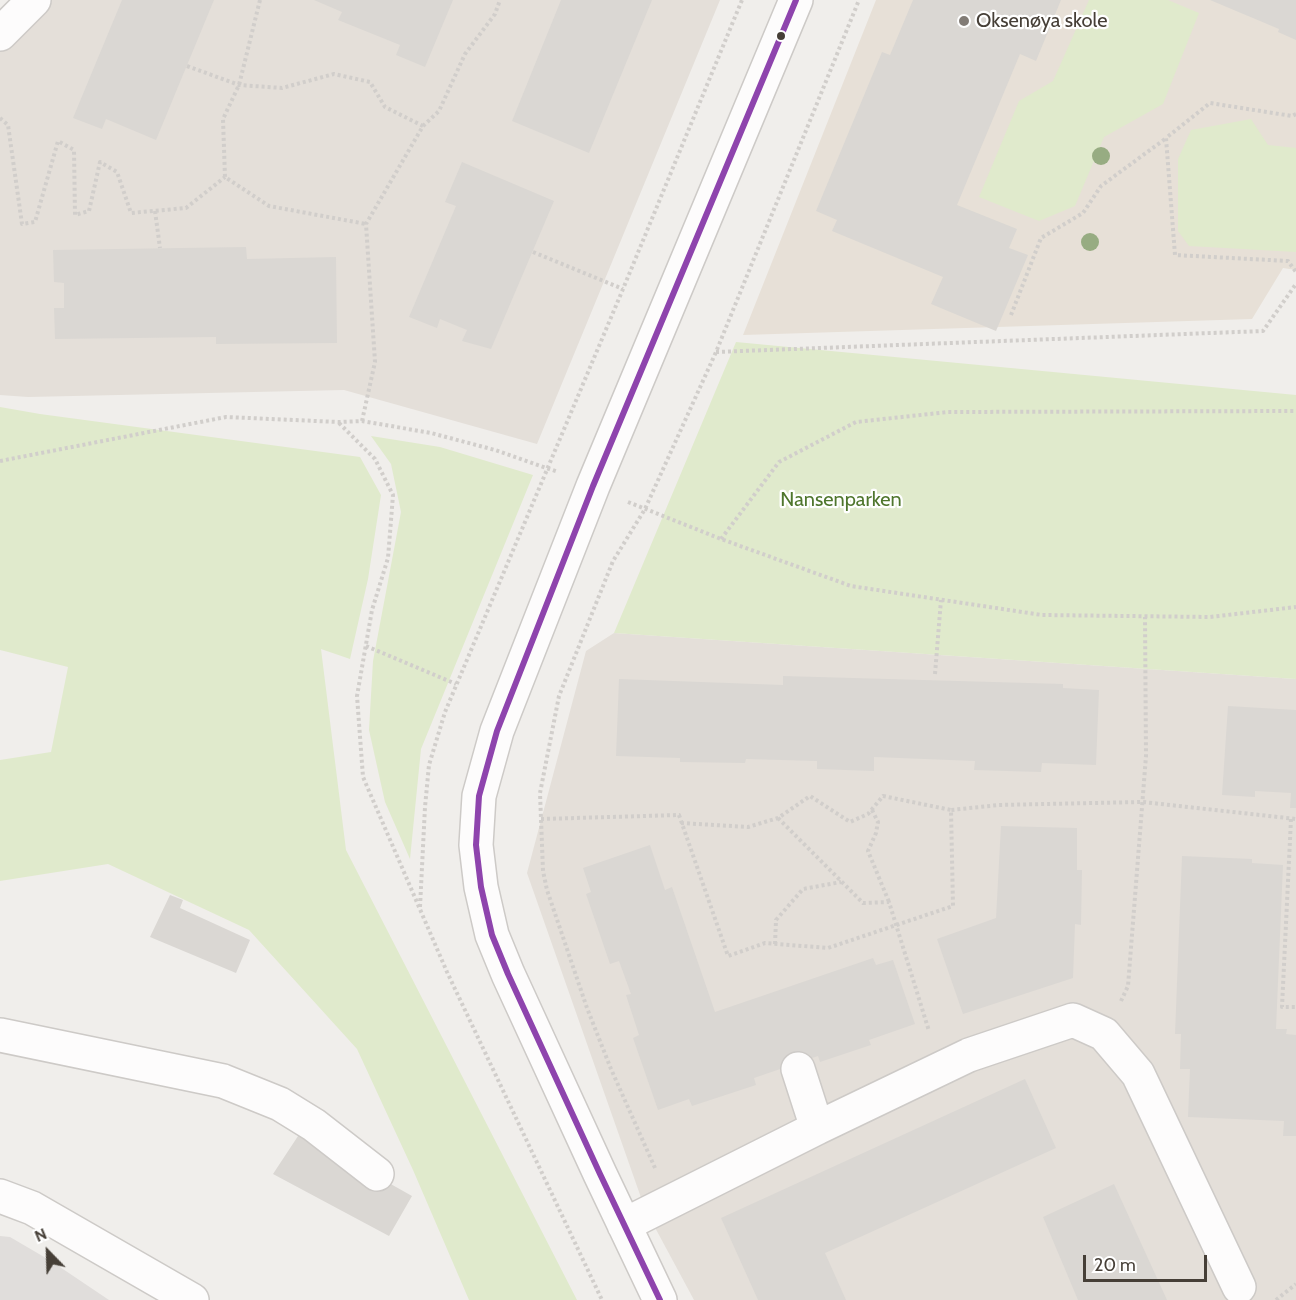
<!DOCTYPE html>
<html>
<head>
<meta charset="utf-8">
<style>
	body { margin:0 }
	#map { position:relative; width:1296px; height:1300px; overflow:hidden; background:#f0eeeb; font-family:Cabin,sans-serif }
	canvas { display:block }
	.north { position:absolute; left:18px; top:1222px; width:60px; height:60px; -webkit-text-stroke:4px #fff; paint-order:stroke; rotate:337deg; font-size:16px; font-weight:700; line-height:24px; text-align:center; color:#463f37 }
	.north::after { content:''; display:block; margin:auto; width:21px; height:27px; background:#463f37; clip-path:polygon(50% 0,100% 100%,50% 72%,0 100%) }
	.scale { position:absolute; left:1083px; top:1255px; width:124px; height:27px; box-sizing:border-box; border:3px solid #463f37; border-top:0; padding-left:8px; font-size:18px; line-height:21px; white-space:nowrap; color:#463f37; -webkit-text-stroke:4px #fff; paint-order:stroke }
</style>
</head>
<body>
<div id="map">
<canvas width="1296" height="1300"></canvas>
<div class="north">N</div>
<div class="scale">20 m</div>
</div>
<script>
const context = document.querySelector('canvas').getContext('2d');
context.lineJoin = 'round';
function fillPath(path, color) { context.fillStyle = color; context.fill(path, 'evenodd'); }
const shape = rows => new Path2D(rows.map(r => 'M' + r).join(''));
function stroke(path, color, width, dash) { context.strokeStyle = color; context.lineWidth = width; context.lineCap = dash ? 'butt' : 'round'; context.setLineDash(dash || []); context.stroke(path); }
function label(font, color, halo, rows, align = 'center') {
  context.font = font + ' Cabin,sans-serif'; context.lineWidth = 4.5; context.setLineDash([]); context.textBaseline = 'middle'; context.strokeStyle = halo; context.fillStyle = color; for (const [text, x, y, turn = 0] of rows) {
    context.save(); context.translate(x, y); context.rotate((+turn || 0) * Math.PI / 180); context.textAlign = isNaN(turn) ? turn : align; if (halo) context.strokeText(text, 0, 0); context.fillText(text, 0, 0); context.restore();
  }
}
const residential = shape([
	[48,0,720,0,537,444,344,390,28,397,0,395,0,52],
	[614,633,1296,679,1296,1300,694,1300,645,1209,527,873,586,651]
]);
const education = shape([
	[876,0,1296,0,1296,270,1283,268,1252,319,743,335]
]);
const green = shape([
	[1089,0,1168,0,1199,13,1163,104,1104,137,1075,206,1039,221,979,197,1019,101,1053,81],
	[1251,119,1268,145,1296,148,1296,252,1189,246,1178,231,1178,159,1191,130],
	[736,342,1296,395,1296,679,614,633],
	[0,407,40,414,360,457,381,495,368,579,350,659,321,649,346,850,577,1300,469,1300,413,1170,357,1049,249,930,108,864,0,881,0,760,51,752,68,667,0,650],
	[371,436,440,447,533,475,421,749,410,859,385,802,369,730,373,661,401,512,391,464]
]);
const parking = shape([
	[0,1236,10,1237,51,1261,109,1300,0,1300]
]);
const building = shape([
	[122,0,214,0,156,140,106,119,102,129,73,118],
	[314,0,453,0,425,67,396,55,400,45,338,20,342,12],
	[561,0,652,0,589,153,512,121],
	[913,0,1061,0,1036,61,1020,54,957,205,1017,229,1009,248,1028,255,996,331,931,304,943,277,832,231,837,220,816,211,882,52,890,55],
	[1210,0,1296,0,1296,40,1278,32,1279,29],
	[462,162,554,201,491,349,462,341,467,330,440,319,437,328,409,317,456,206,445,202],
	[246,247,247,259,336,257,337,343,216,344,216,337,55,339,54,308,64,308,64,283,54,282,53,250],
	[783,676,1063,684,1063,688,1099,690,1096,765,1042,763,1041,772,974,770,975,761,874,757,874,771,817,769,817,761,746,759,745,763,680,762,680,758,616,756,619,679,783,685],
	[1228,706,1296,710,1296,808,1290,808,1291,793,1255,791,1255,797,1222,795],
	[1001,826,1077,828,1077,870,1082,870,1081,925,1075,924,1073,978,963,1014,937,939,996,918],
	[650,845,665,890,672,887,715,1012,873,958,876,965,893,960,915,1024,869,1040,871,1045,820,1062,818,1056,754,1078,756,1085,692,1106,689,1099,658,1110,633,1038,639,1035,626,995,631,994,619,961,610,964,586,894,591,892,583,868],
	[1182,856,1252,859,1252,863,1283,865,1276,1029,1287,1029,1286,1034,1296,1035,1296,1136,1283,1136,1284,1121,1188,1117,1190,1069,1180,1069,1181,1034,1175,1034],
	[170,895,183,900,180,908,250,940,236,973,150,937],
	[1025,1079,1056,1148,825,1253,846,1300,758,1300,721,1218],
	[300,1133,412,1196,389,1236,273,1174],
	[1114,1184,1167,1300,1078,1300,1043,1217]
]);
const path = shape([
	[260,0,239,85,223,119,225,177,269,206,366,224],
	[187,66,239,85,282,88,334,74,370,82,385,107,423,126],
	[1296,114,1292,116,1210,103,1166,138,1175,255,1288,261,1296,272],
	[0,118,8,125,22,224,35,222,58,141,74,150,75,215,89,211,100,162,117,172,131,213,186,208,225,177],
	[155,211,160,248],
	[533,252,623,289],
	[1011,315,1041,238,1083,213,1101,186,1165,139],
	[716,352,1263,331,1296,284],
	[362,421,375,362,366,224,423,126,439,111,465,54,495,14,500,0],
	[339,423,375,459,393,495,388,558,372,610,357,696,363,777,447,972,602,1300],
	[0,461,226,417,339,422,362,421,431,433,495,450,558,472],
	[628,502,721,539,851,586,1042,615,1210,617,1296,607],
	[721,539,779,462,856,422,948,412,1296,411],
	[366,646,456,684],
	[935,674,941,600],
	[872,810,878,822,876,833,868,851,889,902],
	[778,818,863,903,889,902,929,1031],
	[541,819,679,815,728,956,765,943,828,948,953,906,951,810,999,805,1143,802,1296,819],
	[1291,819,1282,1007,1296,1007],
	[681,823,748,827,778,818,810,796,850,822,868,814,883,796,951,810],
	[420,907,425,807,429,765,445,712,623,289,742,0],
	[775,944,776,920,803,889,841,882],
	[1121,1001,1128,986,1146,756,1145,617],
	[655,1168,611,1069,587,1008,547,890,543,871,540,793,559,696,613,561,645,509,716,352,859,0],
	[1276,1300,1296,1284]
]);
const minor = shape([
	[0,34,34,0],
	[0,1035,223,1081,280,1104,314,1125,377,1174],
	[817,1128,969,1055,1073,1020,1104,1034,1138,1074,1239,1287],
	[0,1196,32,1208,192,1300],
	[624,1225,817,1128,798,1069],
	[660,1300,600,1174,508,974,492,935,481,887,476,845,479,796,497,731,593,486,796,0]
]);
const bus1 = shape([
	[660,1300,600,1174,508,974,492,935,481,887,476,845,479,796,497,731,593,486,796,0]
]);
const trees = [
	[1101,156],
	[1090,242]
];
const markers = [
	[964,21,6,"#827c76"],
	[781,36,5,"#463f37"]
];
const poiNames = [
	["Oksenøya skole",976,21]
];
const parkNames = [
	["Nansenparken",841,500]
];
fillPath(residential, '#e4dfd9');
fillPath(education, '#e7e0d7');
fillPath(green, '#e0eacc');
fillPath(parking, '#e0dddb');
fillPath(building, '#dad7d3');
stroke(minor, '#cdcac7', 36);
stroke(path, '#d1cecb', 4, [3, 3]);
stroke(minor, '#fdfcfc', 33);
stroke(bus1, '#8e44ad', 6);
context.fillStyle = '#97ac82';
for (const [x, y] of trees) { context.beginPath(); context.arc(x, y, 9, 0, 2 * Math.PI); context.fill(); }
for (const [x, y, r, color] of markers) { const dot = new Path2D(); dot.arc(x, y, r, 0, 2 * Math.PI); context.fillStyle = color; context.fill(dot); stroke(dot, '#fff', 2); }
label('20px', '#463f37', '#fff', poiNames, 'left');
label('20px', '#4f762d', '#fff', parkNames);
</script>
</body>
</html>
